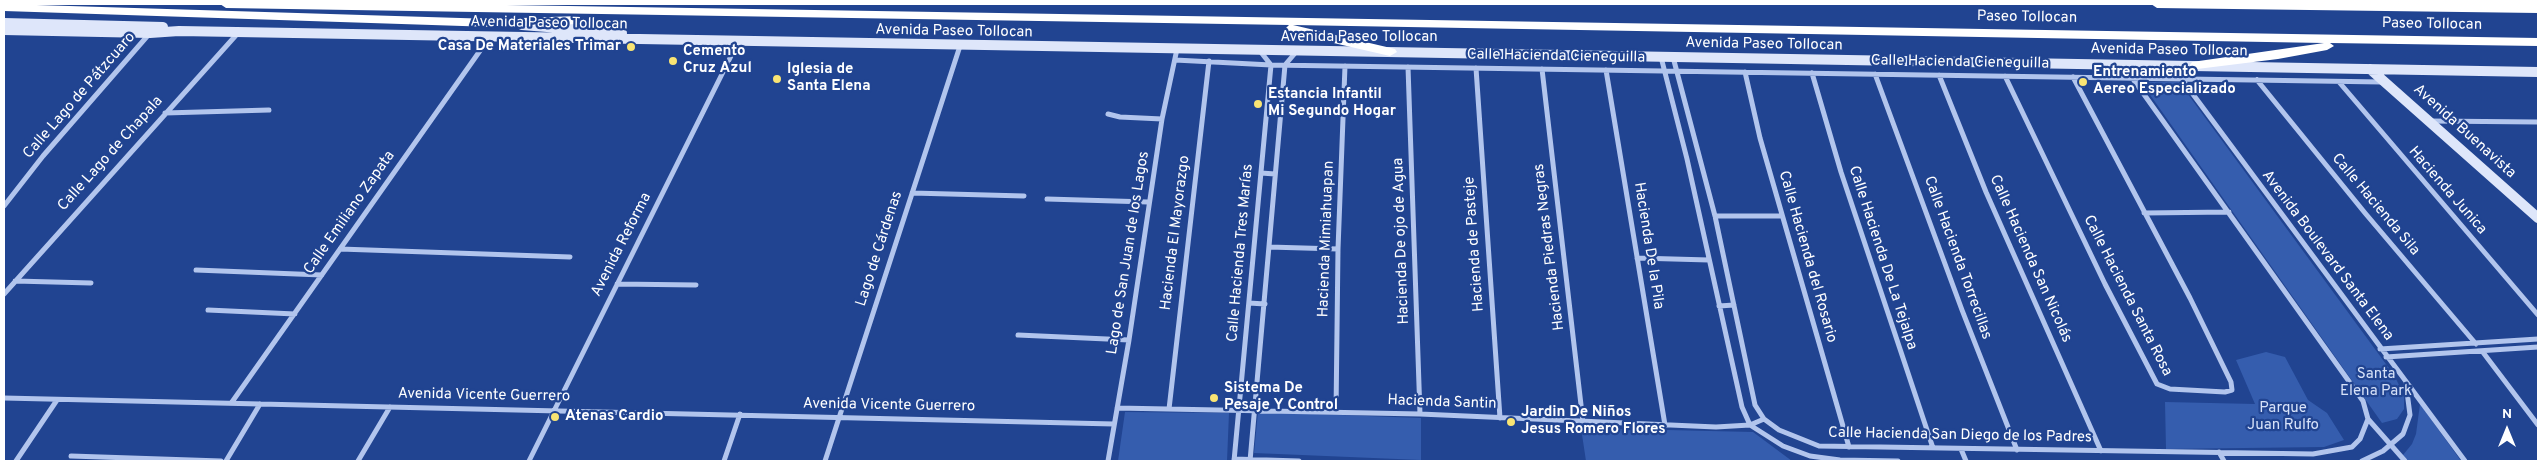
<!DOCTYPE html>
<html>
<head>
<meta charset="utf-8">
<style>
	body { margin:0 }
	#map { position:relative; width:2542px; height:465px; overflow:hidden; background:#214491; font-family:Overpass,sans-serif }
	canvas { display:block }
	.frame { position:absolute; inset:0; border:5px solid #fff; pointer-events:none }
	.north { position:absolute; left:2482px; top:405px; width:50px; height:50px; -webkit-text-stroke:4px #214491; paint-order:stroke; rotate:0deg; font-size:14px; font-weight:700; line-height:20px; text-align:center; color:#fff }
	.north::after { content:''; display:block; margin:auto; width:18px; height:22px; background:#fff; clip-path:polygon(50% 0,100% 100%,50% 72%,0 100%) }
</style>
</head>
<body>
<div id="map">
<canvas width="2542" height="465"></canvas>
<div class="frame"></div>
<div class="north">N</div>
</div>
<script>
const context = document.querySelector('canvas').getContext('2d');
context.lineJoin = 'round';
function fillPath(path, color) { context.fillStyle = color; context.fill(path, 'evenodd'); }
const shape = rows => new Path2D(rows.map(r => 'M' + r).join(''));
function stroke(path, color, width, dash) { context.strokeStyle = color; context.lineWidth = width; context.lineCap = dash ? 'butt' : 'round'; context.setLineDash(dash || []); context.stroke(path); }
function label(font, color, halo, rows, align = 'center') {
  context.font = font + ' Overpass,sans-serif'; context.lineWidth = 4.5; context.setLineDash([]); context.textBaseline = 'middle'; context.strokeStyle = halo; context.fillStyle = color; for (const [text, x, y, turn = 0] of rows) {
    context.save(); context.translate(x, y); context.rotate((+turn || 0) * Math.PI / 180); context.textAlign = isNaN(turn) ? turn : align; if (halo) context.strokeText(text, 0, 0); context.fillText(text, 0, 0); context.restore();
  }
}
const green = shape([
	[2141,82,2179,82,2394,375,2404,395,2404,409,2397,419,2382,423],
	[2266,352,2285,357,2308,400,2327,413,2344,440,2324,447,2166,449,2165,402,2255,404,2236,360],
	[2420,404,2461,461,2407,461,2403,455,2412,444,2416,434],
	[1125,412,1229,413,1227,461,1118,461],
	[1258,412,1421,418,1421,460,1254,453],
	[1581,428,1753,432,1792,461,1586,461]
]);
const street = shape([
	[1661,57,1687,159,1742,407,1750,425,1783,446,1810,456,1840,460,1898,461],
	[1673,57,1715,216,1755,405,1764,419,1779,430,1819,446,2313,454,2352,447,2360,439,2368,419],
	[1175,60,1271,65,2382,82],
	[2123,65,2363,401,2368,419,2405,461],
	[2172,66,2465,461],
	[1408,67,1420,414],
	[1476,68,1500,418],
	[1542,69,1583,422],
	[1606,70,1665,425],
	[1745,72,1760,138,1849,447],
	[1812,73,1841,172,1933,448],
	[1875,74,1962,310,2017,450],
	[1939,75,1986,192,2101,451],
	[2005,76,2105,284,2157,384,2170,389,2225,392,2232,390,2231,382,2190,298,2073,77],
	[2257,80,2365,213,2476,344],
	[2339,82,2538,315],
	[165,113,269,110],
	[1108,114,1120,117,1162,119],
	[2430,121,2538,122],
	[1261,173,1275,174],
	[912,193,1024,196],
	[1047,199,1148,202],
	[4,206,43,156,150,33],
	[2144,213,2229,212],
	[1715,216,1782,216],
	[1269,247,1338,249],
	[340,249,570,257],
	[1637,258,1709,260],
	[196,270,322,275],
	[15,281,91,283],
	[617,284,696,285],
	[4,294,238,33],
	[1249,303,1265,304],
	[1719,306,1734,305],
	[208,310,295,314],
	[1018,335,1129,340],
	[2380,349,2538,339],
	[2482,351,2538,425],
	[2386,357,2538,347],
	[4,398,1114,424],
	[232,402,489,38],
	[1117,408,1420,414,1716,427,1750,425,1764,419],
	[1169,409,1209,61],
	[1336,412,1338,249,1345,66],
	[1961,449,1966,461],
	[2219,452,2224,461],
	[71,456,221,461],
	[1234,459,1299,461],
	[16,461,57,400],
	[226,461,260,404],
	[358,461,390,407],
	[529,461,738,42],
	[724,461,740,414],
	[825,461,960,46],
	[1108,461,1129,340,1162,119,1177,49],
	[1234,461,1271,65,1260,51],
	[1250,461,1285,65,1296,52],
	[2362,461,2383,451,2403,434,2410,415,2406,384]
]);
const secondary = shape([
	[4,23,163,27],
	[522,25,622,33],
	[4,30,150,33,179,31,2538,72],
	[2370,69,2538,218]
]);
const highway = shape([
	[4,4,493,19,579,16,585,20,579,24,493,27,4,11,4,4],
	[220,4,445,4,2538,38,2538,46,2330,43,2334,46,2327,50,2278,59,2197,69,2192,68,2190,65,2192,62,2324,43,1293,25,1395,49,1397,52,1390,56,1286,32,1285,29,1289,25,226,8,220,4],
	[2151,4,2538,5,2538,13,2157,8,2151,4]
]);
const markers = [
	[631,47,5,"#f9e473"],
	[673,61,5,"#f9e473"],
	[777,79,5,"#f9e473"],
	[2083,82,5,"#f9e473"],
	[1258,104,5,"#f9e473"],
	[1214,398,5,"#f9e473"],
	[555,417,5,"#f9e473"],
	[1511,422,5,"#f9e473"]
];
const streetNames = [
	["Paseo Tollocan",2027,18,1],
	["Avenida Paseo Tollocan",549,24,1],
	["Paseo Tollocan",2432,25,1],
	["Avenida Paseo Tollocan",954,32,1],
	["Avenida Paseo Tollocan",1359,38],
	["Avenida Paseo Tollocan",1764,45,1],
	["Avenida Paseo Tollocan",2169,51,1],
	["Calle Hacienda Cieneguilla",1556,57,1],
	["Calle Hacienda Cieneguilla",1960,63,1],
	["Calle Lago de Pátzcuaro",80,96,-49],
	["Avenida Buenavista",2464,132,42],
	["Calle Lago de Chapala",111,154,-48],
	["Hacienda Junica",2447,191,49],
	["Calle Hacienda Sila",2375,205,50],
	["Calle Emiliano Zapata",350,213,-55],
	["Hacienda El Mayorazgo",1176,233,-83],
	["Hacienda Mimiahuapan",1327,239,-88],
	["Hacienda De ojo de Agua",1402,241,-92],
	["Hacienda de Pasteje",1475,244,-94],
	["Avenida Reforma",622,245,-63],
	["Hacienda De la Pila",1648,246,81],
	["Hacienda Piedras Negras",1550,247,-97],
	["Lago de Cárdenas",880,249,-72],
	["Lago de San Juan de los Lagos",1129,253,-81],
	["Calle Hacienda Tres Marías",1241,253,-85],
	["Avenida Boulevard Santa Elena",2327,256,53],
	["Calle Hacienda del Rosario",1807,257,74],
	["Calle Hacienda De La Tejalpa",1882,258,72],
	["Calle Hacienda Torrecillas",1957,258,70],
	["Calle Hacienda San Nicolás",2030,259,66],
	["Calle Hacienda Santa Rosa",2127,296,63],
	["Avenida Vicente Guerrero",484,396,1],
	["Hacienda Santin",1442,403,2],
	["Avenida Vicente Guerrero",889,406,1],
	["Calle Hacienda San Diego de los Padres",1960,436,1]
];
const poiNames = [
	["Casa De Materiales Trimar",621,47,"right"],
	["Cemento",683,52],
	["Cruz Azul",683,69],
	["Iglesia de",787,70],
	["Santa Elena",787,87],
	["Entrenamiento",2093,73],
	["Aereo Especializado",2093,90],
	["Estancia Infantil",1268,95],
	["Mi Segundo Hogar",1268,112],
	["Sistema De",1224,389],
	["Pesaje Y Control",1224,406],
	["Jardin De Niños",1521,413],
	["Jesus Romero Flores",1521,430],
	["Atenas Cardio",565,417]
];
const parkNames = [
	["Santa",2376,375],
	["Elena Park",2376,392],
	["Parque",2283,409],
	["Juan Rulfo",2283,426]
];
fillPath(green, '#355dae');
stroke(street, '#b2c5ed', 5);
stroke(secondary, '#dee6fa', 10);
fillPath(highway, '#fff');
for (const [x, y, r, color] of markers) { const dot = new Path2D(); dot.arc(x, y, r, 0, 2 * Math.PI); context.fillStyle = color; context.fill(dot); stroke(dot, '#214491', 2); }
label('15px', '#fff', '#214491', streetNames);
label('bold 15px', '#fff', '#214491', poiNames, 'left');
label('15px', '#d7e2f9', '#214491', parkNames);
</script>
</body>
</html>
